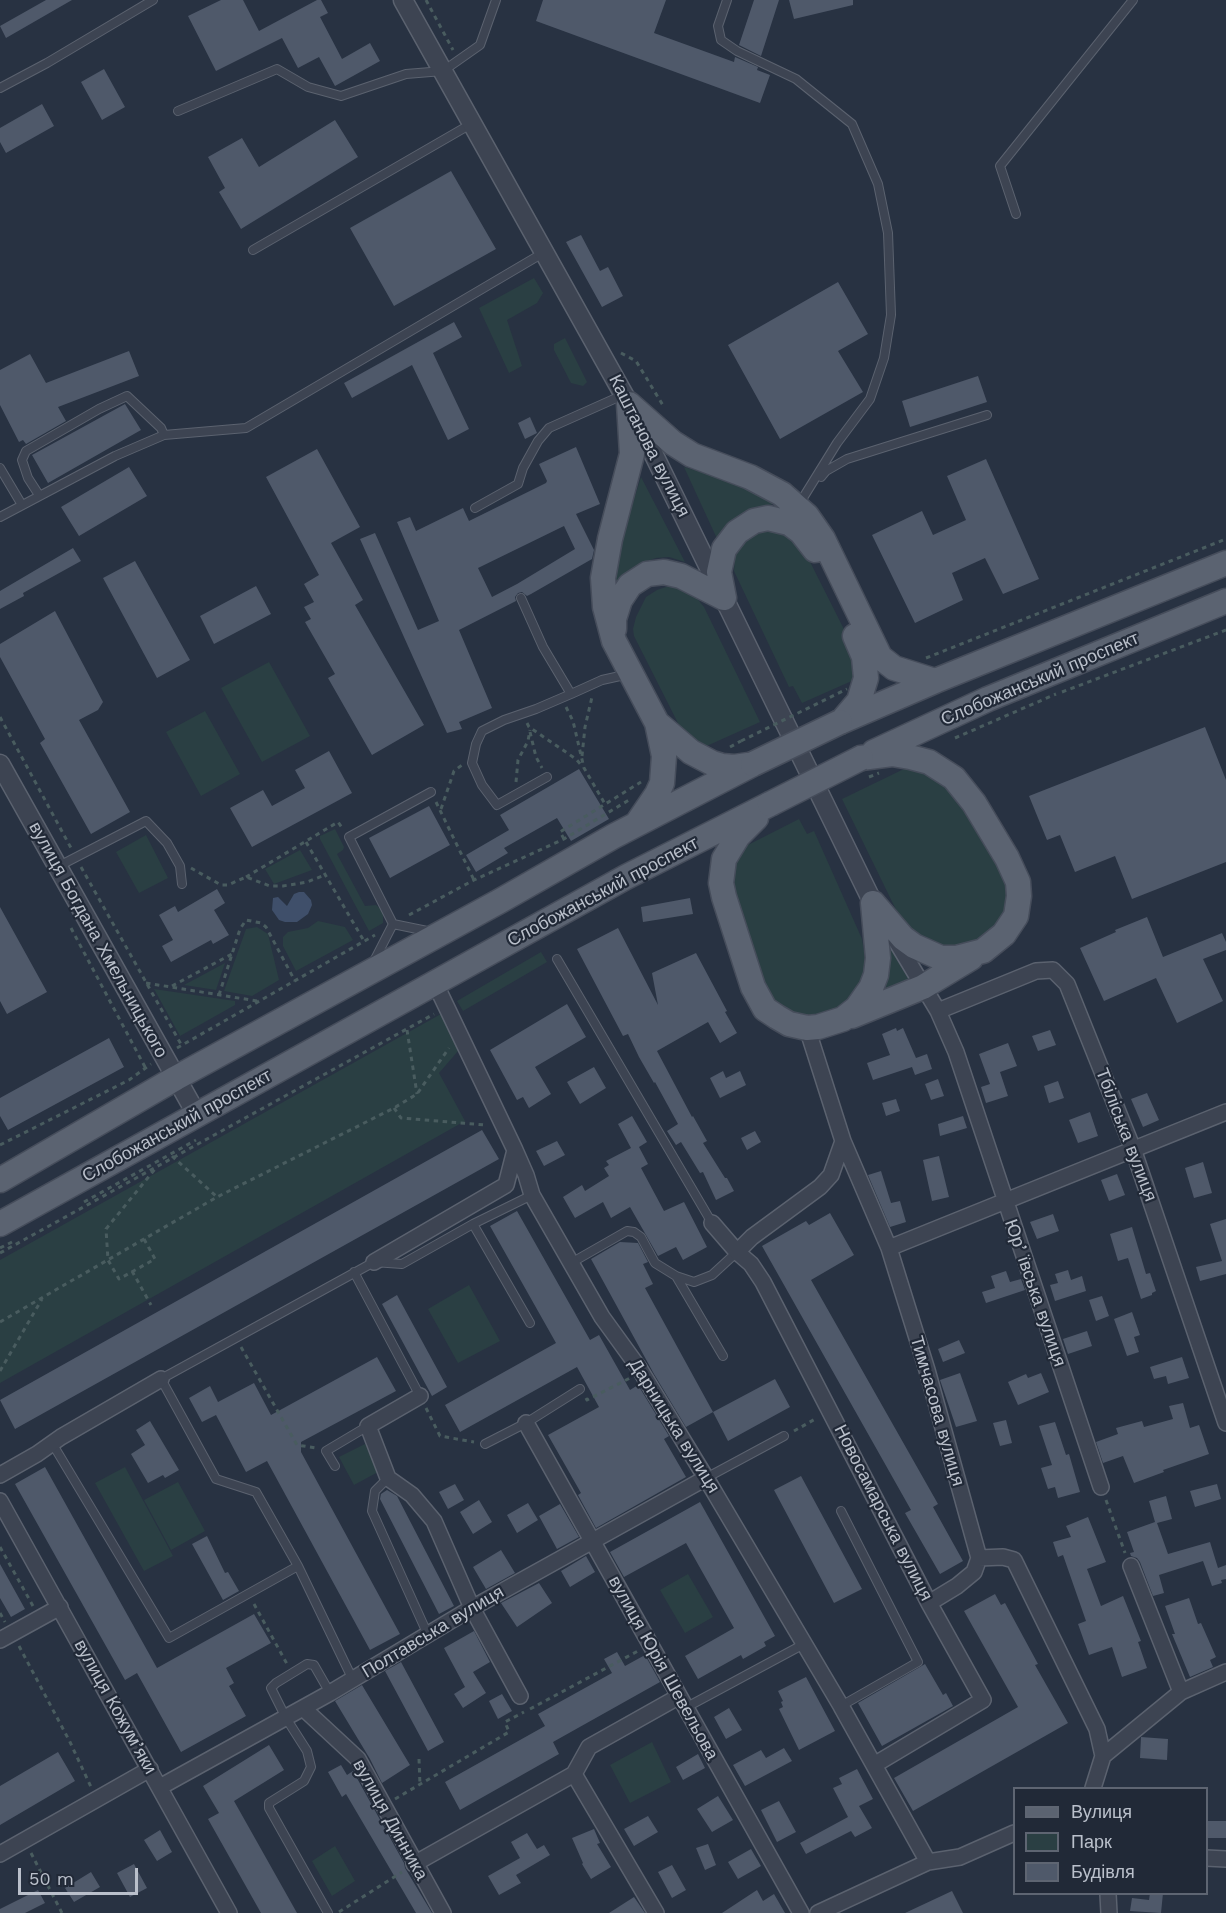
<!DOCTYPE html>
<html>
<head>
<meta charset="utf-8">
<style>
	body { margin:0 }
	#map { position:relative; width:1226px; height:1913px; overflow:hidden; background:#283242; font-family:"Work Sans",sans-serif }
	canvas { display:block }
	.legend { position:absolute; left:1013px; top:1787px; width:195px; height:108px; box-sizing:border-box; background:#212937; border:2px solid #5e6572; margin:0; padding:8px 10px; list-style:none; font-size:18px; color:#bac0cb }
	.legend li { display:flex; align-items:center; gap:12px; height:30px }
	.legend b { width:30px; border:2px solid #5e6572 }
	.scale { position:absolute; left:18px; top:1868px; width:120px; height:27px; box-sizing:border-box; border:3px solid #bac0cb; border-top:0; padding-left:8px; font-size:18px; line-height:21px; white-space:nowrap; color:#bac0cb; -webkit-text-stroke:4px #212937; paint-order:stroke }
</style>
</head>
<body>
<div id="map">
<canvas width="1226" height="1913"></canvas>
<ul class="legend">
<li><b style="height:8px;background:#5b6371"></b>Вулиця</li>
<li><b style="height:16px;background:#2a3f43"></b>Парк</li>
<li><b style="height:16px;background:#4f596a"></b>Будівля</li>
</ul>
<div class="scale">50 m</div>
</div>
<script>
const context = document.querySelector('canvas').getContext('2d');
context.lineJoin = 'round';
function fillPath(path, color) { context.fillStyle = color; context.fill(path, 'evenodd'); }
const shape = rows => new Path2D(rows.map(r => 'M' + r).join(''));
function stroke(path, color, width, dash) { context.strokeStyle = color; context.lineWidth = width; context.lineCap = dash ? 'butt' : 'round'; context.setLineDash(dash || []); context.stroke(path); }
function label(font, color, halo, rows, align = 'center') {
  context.font = font + ' "Work Sans",sans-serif'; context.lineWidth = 4.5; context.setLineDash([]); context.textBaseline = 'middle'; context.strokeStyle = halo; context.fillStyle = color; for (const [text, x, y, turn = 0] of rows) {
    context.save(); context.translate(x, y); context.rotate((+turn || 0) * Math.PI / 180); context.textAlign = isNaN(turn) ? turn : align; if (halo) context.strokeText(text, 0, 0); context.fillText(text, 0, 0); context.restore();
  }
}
const green = shape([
	[534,278,543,293,537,303,507,320,522,366,509,373,479,308],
	[565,338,587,382,583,386,571,383,554,350,554,344],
	[684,467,756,488,793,512,773,504,757,508,740,516,719,543],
	[641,477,685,562,669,557,656,558,642,563,613,603,613,566],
	[764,529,776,529,801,544,857,655,854,680,802,703,793,686,789,687,734,571,735,555,738,548,743,541],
	[669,586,683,589,695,596,704,607,760,722,700,749,683,733,634,636,633,629,636,617,646,597,657,590],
	[269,662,310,736,262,762,221,688],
	[205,711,240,774,201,796,166,732],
	[906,768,919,771,953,788,1008,882,1008,912,985,941,947,950,921,941,901,920,842,799],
	[799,819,807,834,814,831,862,939,866,963,866,972,852,1001,826,1015,806,1016,785,1010,771,998,763,985,733,886,733,869,744,847],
	[335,829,344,847,343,850,337,854,365,906,376,905,383,911,383,923,369,931,320,839,320,836],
	[146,835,168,878,139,893,116,852],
	[300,850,312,870,274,884,265,869],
	[318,921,345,927,353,940,296,971,283,946,283,937,288,932,308,928],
	[257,927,268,934,279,980,252,996,224,991,246,929],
	[886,941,911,984,880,997],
	[541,952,547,962,463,1011,457,1001],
	[225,963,216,990,184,985],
	[154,989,235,1001,235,1005,180,1036],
	[441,1014,459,1050,439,1073,465,1121,0,1383,0,1260],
	[469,1285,500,1341,458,1363,428,1309],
	[365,1444,378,1472,354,1485,339,1457],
	[125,1467,173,1556,144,1571,95,1483],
	[178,1482,205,1531,171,1550,144,1500],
	[688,1574,713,1617,685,1633,660,1590],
	[652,1742,671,1782,630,1803,610,1765],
	[335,1846,355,1881,332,1896,312,1861]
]);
const water = shape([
	[299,892,304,892,311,900,312,905,308,914,297,922,285,922,279,920,272,910,273,898,278,897,287,906,294,894]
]);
const building = shape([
	[46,0,72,0,6,38,0,26],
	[221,0,243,0,259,31,317,0,321,0,328,13,320,17,342,59,370,43,380,61,335,86,319,57,298,68,282,38,216,71,188,16],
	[543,0,666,0,654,33,734,62,735,57,758,67,757,70,770,75,760,103,536,21],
	[754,0,779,0,761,56,739,45],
	[789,0,853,0,853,5,794,19],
	[104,69,125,107,102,120,81,82],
	[42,104,54,126,6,153,0,142,0,128],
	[335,120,358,157,241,229,219,192,225,188,208,157,242,138,259,167],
	[451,171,496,249,394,306,350,228],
	[581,235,600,271,608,267,623,296,602,307,566,242],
	[838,282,868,334,838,351,863,392,780,439,728,345],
	[454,322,462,337,433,353,469,429,448,440,412,365,352,398,344,383],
	[129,351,139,376,58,407,66,421,26,444,23,440,19,442,0,405,0,370,30,354,46,383],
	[978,376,987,402,910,427,902,401],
	[125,404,141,430,48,483,32,455],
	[530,417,537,433,525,439,518,423],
	[576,447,600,504,576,514,594,550,592,559,531,594,527,596,522,592,518,593,515,597,516,601,459,630,492,708,459,722,462,729,447,733,360,539,375,533,418,630,439,621,397,522,410,517,416,531,463,508,469,521,546,483,547,481,539,464],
	[564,526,575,549,517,584,492,597,478,568],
	[317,449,360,527,331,543,363,600,355,605,424,725,372,755,328,678,335,674,305,622,311,619,304,607,314,602,304,584,319,575,266,477],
	[986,459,1039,579,1003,594,985,558,952,573,963,600,915,623,872,535,922,511,933,535,966,520,947,476],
	[129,467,147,496,79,536,61,507],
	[73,548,81,561,23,593,24,596,0,609,0,591],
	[135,561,190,660,157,678,103,578],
	[256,586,271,614,214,644,200,616],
	[55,611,103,702,98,710,79,720,130,812,91,834,40,743,45,739,0,657,0,644],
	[1205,727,1226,780,1226,862,1132,899,1115,856,1075,872,1060,835,1047,840,1029,796],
	[329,751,352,793,252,847,230,808,263,790,272,806,305,788,295,770],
	[579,769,609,819,571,841,557,818,504,848,508,853,476,872,466,855,509,830,500,815],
	[429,806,450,845,390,878,369,838],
	[217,889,225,903,214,910,229,935,213,944,211,940,171,962,162,946,173,940,159,915,175,906,178,912],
	[690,898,693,914,643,922,641,907],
	[0,907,47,992,7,1014,0,1001],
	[1147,917,1163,957,1222,933,1226,942,1226,950,1203,959,1223,1001,1177,1023,1156,978,1104,1001,1080,948,1116,932,1115,930],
	[618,928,658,1005,652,973,696,953,727,1011,725,1012,737,1033,720,1043,708,1022,657,1051,692,1117,693,1116,707,1141,703,1143,725,1178,727,1178,734,1191,716,1200,703,1172,700,1173,681,1142,676,1145,667,1131,678,1124,655,1082,654,1083,639,1057,628,1034,623,1036,577,949],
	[567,1004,586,1037,535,1067,551,1094,529,1108,523,1097,517,1100,490,1050],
	[896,1028,897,1031,903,1028,916,1058,927,1054,932,1069,915,1075,912,1067,873,1080,867,1063,890,1055,882,1034],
	[1050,1030,1056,1045,1038,1051,1032,1036],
	[109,1038,124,1067,8,1130,0,1116,0,1098],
	[1008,1043,1017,1066,1000,1072,1008,1096,986,1103,981,1087,990,1084,979,1054],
	[594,1067,606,1088,580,1104,567,1082],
	[723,1071,726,1078,740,1071,746,1085,720,1098,710,1078],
	[938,1079,944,1096,931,1100,925,1084],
	[1058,1081,1064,1098,1049,1103,1044,1086],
	[1147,1093,1159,1120,1143,1127,1131,1099],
	[896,1099,900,1111,886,1116,882,1103],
	[1090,1112,1098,1136,1078,1143,1069,1120],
	[632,1116,647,1142,639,1147,648,1164,641,1168,664,1211,684,1202,707,1247,683,1260,676,1247,658,1256,630,1207,611,1218,603,1202,575,1218,563,1197,582,1185,585,1191,609,1176,604,1168,609,1165,606,1161,631,1148,618,1124],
	[963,1116,967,1128,940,1136,938,1124],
	[482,1130,499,1159,15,1429,0,1400],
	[755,1131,761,1142,747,1150,741,1138],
	[557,1141,565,1155,544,1166,536,1151],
	[939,1156,949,1197,932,1201,923,1160],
	[1203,1162,1212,1193,1194,1198,1185,1168],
	[881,1171,891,1203,900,1201,906,1222,890,1227,868,1175],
	[1117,1174,1125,1195,1109,1201,1101,1180],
	[517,1211,590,1340,599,1335,630,1390,638,1385,669,1436,664,1439,686,1477,596,1528,578,1495,581,1493,548,1435,599,1407,577,1367,460,1432,445,1405,556,1343,490,1226],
	[830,1213,854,1255,811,1280,938,1504,933,1507,963,1561,940,1574,905,1513,911,1510,762,1246,806,1221,809,1225],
	[1053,1214,1059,1231,1037,1239,1030,1222],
	[1226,1219,1226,1274,1200,1281,1196,1267,1222,1261,1210,1224],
	[1132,1227,1146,1274,1150,1273,1156,1291,1152,1293,1152,1295,1141,1299,1128,1258,1118,1261,1110,1234],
	[620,1242,638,1243,648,1262,643,1264,653,1284,645,1288,713,1412,686,1427,654,1374,591,1259],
	[1068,1270,1071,1280,1082,1276,1086,1291,1055,1301,1050,1285,1058,1283,1055,1274],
	[1006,1271,1010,1282,1021,1279,1025,1290,986,1303,982,1292,995,1288,991,1276],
	[397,1295,447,1387,432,1396,382,1304],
	[1102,1296,1109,1316,1096,1321,1089,1300],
	[1132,1312,1140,1335,1134,1337,1139,1352,1127,1356,1114,1319],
	[1087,1331,1092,1346,1068,1354,1063,1339],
	[959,1340,965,1353,943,1362,938,1349],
	[377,1357,396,1391,301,1442,301,1452,400,1634,370,1650,267,1461,246,1472,216,1415,202,1422,189,1398,210,1386,218,1402,254,1383,271,1415],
	[1182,1357,1189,1378,1168,1384,1166,1376,1154,1379,1150,1367],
	[960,1373,977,1421,956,1427,940,1380],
	[1041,1373,1049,1392,1018,1405,1008,1382,1026,1374,1028,1378],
	[775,1379,790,1407,728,1441,713,1412],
	[1183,1403,1190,1428,1199,1425,1209,1454,1163,1470,1164,1472,1134,1483,1123,1456,1103,1463,1096,1442,1118,1434,1116,1428,1142,1421,1144,1427,1173,1419,1169,1406],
	[1006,1420,1012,1443,1000,1446,993,1423],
	[150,1421,179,1470,165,1478,163,1475,148,1483,131,1454,145,1445,136,1430],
	[1055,1422,1066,1455,1069,1454,1080,1492,1058,1498,1055,1487,1048,1489,1041,1468,1052,1465,1039,1426],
	[45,1467,157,1668,254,1614,271,1643,226,1668,234,1683,229,1686,246,1716,181,1752,137,1673,125,1680,15,1484],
	[801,1476,862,1589,834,1603,774,1490],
	[455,1484,464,1500,448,1509,439,1492],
	[1217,1484,1221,1499,1195,1507,1190,1491],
	[387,1490,397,1496,454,1606,439,1614,380,1499,381,1494],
	[1166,1496,1172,1519,1157,1523,1168,1554,1210,1542,1218,1568,1226,1565,1226,1579,1221,1580,1222,1583,1212,1586,1203,1561,1159,1575,1164,1593,1153,1596,1140,1562,1137,1558,1131,1556,1130,1553,1134,1552,1127,1532,1155,1522,1149,1501],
	[479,1500,492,1522,473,1534,460,1512],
	[700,1502,775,1636,764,1642,766,1646,743,1659,741,1655,698,1679,685,1656,734,1628,686,1543,624,1577,610,1552],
	[528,1503,538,1520,517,1533,507,1515],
	[560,1504,579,1537,557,1549,539,1516],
	[1088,1517,1106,1562,1087,1569,1101,1606,1123,1596,1141,1641,1138,1642,1147,1668,1122,1677,1112,1647,1089,1655,1078,1624,1086,1621,1063,1555,1058,1557,1053,1542,1071,1537,1066,1526],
	[207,1536,225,1573,228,1572,239,1591,223,1600,192,1544],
	[501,1550,515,1573,486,1589,473,1567],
	[586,1556,595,1572,570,1587,561,1571],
	[0,1564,25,1609,11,1617,0,1598],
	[539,1583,552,1603,517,1627,501,1603],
	[995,1594,1001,1605,1005,1603,1038,1664,1035,1665,1068,1723,913,1811,894,1778,1018,1707,964,1611],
	[1189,1598,1198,1624,1201,1623,1216,1657,1210,1660,1213,1667,1190,1677,1172,1634,1175,1634,1165,1606],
	[474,1631,490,1662,473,1672,486,1693,463,1708,454,1694,465,1687,444,1648],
	[617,1652,625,1666,645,1655,660,1682,553,1742,559,1754,460,1810,445,1782,545,1726,538,1714,612,1673,604,1659],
	[401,1662,444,1742,428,1751,385,1671],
	[925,1664,943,1695,946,1693,953,1706,882,1746,858,1703],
	[806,1677,835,1731,799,1750,779,1709,783,1707,781,1702,783,1701,778,1691],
	[362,1685,410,1765,382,1783,370,1759,335,1701],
	[502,1694,512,1711,498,1719,489,1701],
	[729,1708,742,1730,726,1739,714,1717],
	[1141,1737,1168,1739,1167,1760,1140,1758],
	[269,1745,284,1770,234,1801,297,1913,261,1913,208,1819,219,1813,203,1786],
	[784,1748,792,1761,745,1786,733,1765,761,1750,766,1758],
	[58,1752,75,1781,0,1825,0,1786],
	[698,1754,705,1768,683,1780,676,1767],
	[341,1765,347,1775,353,1771,404,1863,405,1868,432,1913,416,1913,346,1794,342,1797,328,1772],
	[857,1769,873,1799,859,1806,872,1828,855,1837,851,1831,806,1854,800,1843,848,1817,833,1788,842,1784,839,1778],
	[718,1796,733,1820,712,1832,697,1809],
	[779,1801,796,1832,777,1842,761,1810],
	[648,1816,658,1832,634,1846,624,1829],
	[1206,1821,1226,1821,1226,1838,1206,1838],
	[594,1829,600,1843,597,1844,611,1867,591,1879,582,1864,583,1863,572,1838],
	[160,1830,172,1852,157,1861,144,1840],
	[527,1833,537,1849,544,1845,550,1855,516,1875,521,1883,499,1895,488,1876,520,1858,511,1842],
	[708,1844,716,1865,705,1870,696,1848],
	[751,1849,761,1866,738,1879,728,1862],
	[134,1864,147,1888,130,1897,117,1873],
	[672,1865,686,1890,672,1898,658,1872],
	[91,1872,100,1887,74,1902,65,1888],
	[38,1890,45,1903,25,1913,0,1913,0,1909],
	[757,1890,763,1901,774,1894,785,1913,722,1913],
	[952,1891,963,1913,905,1913],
	[1150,1893,1163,1893,1161,1913,1130,1911,1132,1898,1149,1900],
	[634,1897,645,1913,609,1913]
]);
const path = shape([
	[426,0,453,50],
	[621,353,636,361,664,407],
	[926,658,1226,539],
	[1062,692,1226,630],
	[566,707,573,721,584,768,605,804],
	[0,717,71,848],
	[527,723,529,727,576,759,583,767],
	[530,732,536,757,542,768],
	[955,738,1056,694],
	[730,747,741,741],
	[582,756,585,727,592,697],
	[516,782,518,760,528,741,530,730],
	[436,802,474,880],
	[441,809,454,771,462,765],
	[564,839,560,832,641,782],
	[306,842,364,941],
	[81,867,182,1046],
	[191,868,221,885,228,885,246,877,270,886,283,886,307,882,325,875],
	[246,877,338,822,343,829],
	[409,915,474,880,564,839,629,800],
	[71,928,145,1067],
	[146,983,257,1001],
	[172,986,232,954],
	[219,995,240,929,246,920,261,923,266,927,295,981],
	[407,1030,417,1094],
	[177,1048,375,935],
	[394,1108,401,1118,486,1125],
	[0,1145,129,1080,151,1064],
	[172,1156,217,1197],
	[84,1202,196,1140],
	[144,1239,155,1259,119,1279,108,1260,106,1229,155,1169],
	[0,1248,12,1242],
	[0,1253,434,1014],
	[132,1271,151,1305],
	[0,1322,217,1197,394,1108,417,1094,449,1048],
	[241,1347,297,1445,316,1448],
	[0,1371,42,1299],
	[586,1398,587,1400,630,1378],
	[426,1408,440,1436,474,1442],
	[794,1431,817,1418],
	[1106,1500,1125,1553],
	[0,1547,33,1606],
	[254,1604,287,1664],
	[0,1613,5,1622],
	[19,1646,70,1742,91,1787],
	[530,1709,638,1651],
	[419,1759,420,1785],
	[395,1799,509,1732,505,1722,524,1712],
	[31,1853,62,1913],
	[339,1912,402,1872]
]);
const service = shape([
	[727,0,718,26,721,40,737,51,796,79,852,124,878,184,888,233,891,315,884,358,870,399,837,443,798,506],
	[0,88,47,63,153,0],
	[178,111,277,69,308,87,341,96,406,74,443,71,480,45,496,0],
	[1016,214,1000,166,1133,0],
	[253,250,471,124],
	[0,468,22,505],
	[821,477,826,471,847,459,987,415],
	[39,495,28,478,22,460,26,451,99,409,127,396,161,428,164,435],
	[475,508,518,484,523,468,538,441,549,428,623,395],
	[0,517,115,456,164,435,246,428,543,253],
	[521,598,543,647,571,694,602,680,629,674],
	[547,777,497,805,482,785,472,763,476,744,482,731,504,720,536,709,571,694],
	[59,866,146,821,167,843,180,866,182,884],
	[393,924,349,837,431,792],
	[393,924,432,932],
	[557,959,712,1223],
	[373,963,393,924],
	[473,1224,530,1323],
	[571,1263,627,1231,634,1232,641,1237,655,1263,676,1276,694,1282,712,1275,737,1252],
	[354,1272,420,1396],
	[676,1276,723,1356],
	[52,1443,169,1638,298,1566],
	[485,1444,526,1423,580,1389],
	[335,1466,326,1451,368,1426],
	[388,1478,375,1491,372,1511,428,1635],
	[706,1478,784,1436],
	[841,1511,918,1662,841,1706],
	[353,1680,298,1566,256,1492,216,1479,161,1379,374,1262,402,1264,473,1224,532,1195],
	[685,1708,804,1644],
	[328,1913,269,1808,269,1803,304,1781,311,1767,307,1751,286,1718,271,1688,276,1683,307,1664,314,1665,330,1693]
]);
const minor = shape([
	[893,936,938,1011,956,1052,1101,1487],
	[435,983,515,1150,526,1175,532,1195,602,1317,639,1368,706,1478,841,1706,928,1862],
	[938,1011,1036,971,1053,970,1067,984,1133,1149,1226,1423],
	[807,1028,843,1141,889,1248,927,1370,979,1558,1003,1557,1014,1560,1097,1729,1103,1756],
	[712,1223,737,1252,751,1264,763,1282,929,1603,983,1700,874,1765],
	[889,1248,1226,1112],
	[737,1252,752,1237,820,1187,831,1175,843,1141],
	[374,1262,506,1185,515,1150],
	[420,1396,368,1426,388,1478,412,1495,434,1521,472,1608,520,1696],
	[526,1423,801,1913],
	[0,1475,37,1454,61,1437,161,1379],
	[0,1501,229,1913],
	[1131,1566,1181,1692],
	[929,1603,957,1586,974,1572,979,1558],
	[0,1640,60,1607],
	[303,1708,358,1759,443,1913],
	[574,1774,656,1913],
	[160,1787,330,1693,472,1608,706,1478],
	[1093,1788,1103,1756,1181,1692,1226,1672],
	[0,1854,150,1769],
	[1206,1858,1226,1859],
	[414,1864,574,1774,589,1747,678,1697],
	[1108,1894,1109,1913],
	[818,1913,928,1862,960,1857,1014,1833]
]);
const tertiary = shape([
	[403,0,629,404,873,903],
	[0,764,197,1115]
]);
const primary = shape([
	[629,404,632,454,610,539,603,578,605,607,614,641,657,723,664,756,662,783,657,794,638,822],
	[629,404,673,443,692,455,750,477,782,494,807,516,823,539,880,657,894,668,935,681],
	[724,598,719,572,724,549,737,532,754,521,768,518,789,523,801,532,815,550],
	[614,629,614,619,620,600,630,585,647,574,664,572,681,576,724,598],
	[842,721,859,701,866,678,864,657,855,636],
	[840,722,935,681,1226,563],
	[657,723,691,752,712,763,722,766,734,767,748,765],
	[874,752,988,699,1226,601],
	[861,758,892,754,910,757,929,762,954,778,974,803,1007,858,1018,882,1019,896,1016,916,1004,934,983,951,956,958,941,958,914,946,903,938,873,903],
	[756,818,738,836,724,859,721,883,724,897,753,987,765,1009,777,1017,789,1024,807,1028,818,1027,843,1019,857,1008,871,988,876,975,878,958,873,903],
	[852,1016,923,987,971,958],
	[0,1180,176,1078,500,901,614,836,753,764],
	[0,1224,626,877,770,804]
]);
const pathBridge = shape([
	[741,741,847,689],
	[869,777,879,773]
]);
const primaryBridge = shape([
	[753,764,840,722],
	[770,804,861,758]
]);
const streetNames = [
	["Каштанова вулиця",649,446,63],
	["Слобожанський проспект",1040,679,-23],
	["Слобожанський проспект",603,892,-28],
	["вулиця Богдана Хмельницького",98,940,61],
	["Слобожанський проспект",177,1126,-29],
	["Тбіліська вулиця",1126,1135,69],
	["Юрʼївська вулиця",1035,1293,71],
	["Тимчасова вулиця",937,1411,74],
	["Дарницька вулиця",674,1426,58],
	["Новосамарська вулиця",883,1513,63],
	["Полтавська вулиця",433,1632,-31],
	["вулиця Юрія Шевельова",663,1668,61],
	["вулиця Кожум’яки",115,1707,61],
	["вулиця Динника",390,1820,61]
];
fillPath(green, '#2a3f43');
fillPath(water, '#3f4f6a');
fillPath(building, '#4f596a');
stroke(service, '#5b626f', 10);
stroke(minor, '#5b626f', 18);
stroke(tertiary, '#5b626f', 21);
stroke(primary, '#464d5b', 27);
stroke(path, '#495c5f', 3, [4.5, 4.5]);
stroke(service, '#3d4452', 8);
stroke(minor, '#3d4452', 15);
stroke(tertiary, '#3d4452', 18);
stroke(primary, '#5b6371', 24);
stroke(primaryBridge, '#464d5b', 27, []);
stroke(pathBridge, '#495c5f', 3, [4.5, 4.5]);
stroke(primaryBridge, '#5b6371', 24);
label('18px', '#bac0cb', '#212937', streetNames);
</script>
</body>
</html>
